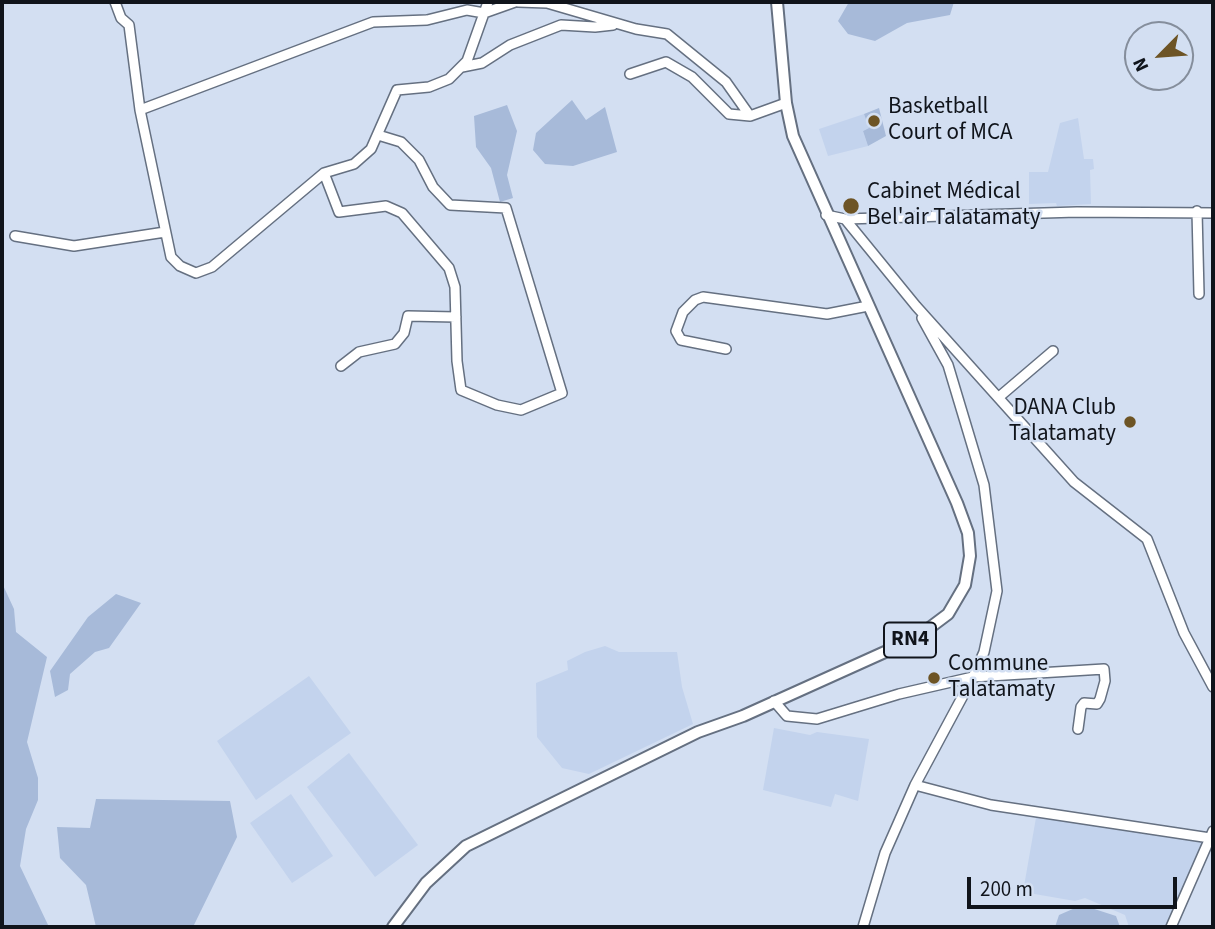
<!DOCTYPE html>
<html>
<head>
<meta charset="utf-8">
<style>
	body { margin:0 }
	#map { position:relative; width:1215px; height:929px; overflow:hidden; background:#d3dff2; font-family:"Source Sans 3",sans-serif }
	canvas { display:block }
	.frame { position:absolute; inset:0; border:4px solid #10141b; pointer-events:none }
	.north { position:absolute; left:1124px; top:21px; width:70px; height:70px; box-sizing:border-box; background:#d3dff2; border:2px solid #858e9c; border-radius:50%; rotate:245deg; font-size:19px; font-weight:700; line-height:28px; text-align:center; color:#10141b }
	.north::after { content:''; display:block; margin:auto; width:24px; height:32px; background:#6d5425; clip-path:polygon(50% 0,100% 100%,50% 72%,0 100%) }
	.scale { position:absolute; left:967px; top:877px; width:210px; height:32px; box-sizing:border-box; border:4px solid #10141b; border-top:0; padding-left:9px; font-size:21px; line-height:24px; white-space:nowrap; color:#10141b; -webkit-text-stroke:5px #d3dff2; paint-order:stroke }
</style>
</head>
<body>
<div id="map">
<canvas width="1215" height="929"></canvas>
<div class="frame"></div>
<div class="north">N</div>
<div class="scale">200 m</div>
</div>
<script>
const context = document.querySelector('canvas').getContext('2d');
context.lineJoin = 'round';
function fillPath(path, color) { context.fillStyle = color; context.fill(path, 'evenodd'); }
const shape = rows => new Path2D(rows.map(r => 'M' + r).join(''));
function stroke(path, color, width, dash) { context.strokeStyle = color; context.lineWidth = width; context.lineCap = dash ? 'butt' : 'round'; context.setLineDash(dash || []); context.stroke(path); }
function label(font, color, halo, rows, align = 'center') {
  context.font = font + ' "Source Sans 3",sans-serif'; context.lineWidth = 5; context.setLineDash([]); context.textBaseline = 'middle'; context.strokeStyle = halo; context.fillStyle = color; for (const [text, x, y, turn = 0] of rows) {
    context.save(); context.translate(x, y); context.rotate((+turn || 0) * Math.PI / 180); context.textAlign = isNaN(turn) ? turn : align; if (halo) context.strokeText(text, 0, 0); context.fillText(text, 0, 0); context.restore();
  }
}
const built = shape([
	[864,114,869,128,863,131,868,146,828,156,819,129],
	[1078,118,1084,159,1093,159,1094,169,1090,170,1091,204,1057,206,1056,203,1029,204,1029,172,1048,172,1060,123],
	[605,646,619,652,677,652,682,687,693,724,589,774,562,768,537,737,536,683,568,670,567,661,585,652],
	[309,676,351,733,256,800,217,741],
	[774,728,810,735,817,732,869,739,858,801,835,794,831,807,763,790],
	[349,753,418,845,375,877,307,787],
	[291,794,333,856,292,883,250,823],
	[1037,812,1205,843,1171,927,1129,927,1125,915,1085,898,1075,901,1023,892]
]);
const green = shape([
	[849,2,954,2,950,15,907,23,875,41,848,34,838,21],
	[572,100,586,120,605,107,617,152,573,166,545,164,533,150,536,133],
	[507,105,517,131,507,175,513,198,500,202,491,168,476,147,474,116],
	[879,108,886,136,868,146,863,131,869,128,864,114],
	[2,583,14,609,16,632,47,657,27,742,38,778,38,800,26,829,20,866,49,927,2,927],
	[116,594,141,603,109,648,95,652,70,674,68,690,55,697,50,671,88,617],
	[96,799,230,801,237,837,193,927,96,927,86,885,60,858,57,827,90,828],
	[1082,905,1116,916,1120,927,1055,927,1059,915]
]);
const minor = shape([
	[115,2,121,18,129,25,140,110,171,257,180,266,196,273,212,267,324,173,354,164,371,149,397,90,429,87,449,79,467,61,488,2],
	[518,2,547,3,636,29,667,34,726,82,750,116,786,103],
	[462,67,482,63,510,45,561,25,595,27,613,25],
	[630,74,666,62,692,77,729,114,750,116],
	[140,110,373,22,427,20,467,10,484,13,515,2],
	[324,173,339,212,386,206,402,213,449,268,455,287,457,361,461,390,497,405,521,410,562,393,506,208,450,205,433,187,419,160,401,142,378,135],
	[1197,211,1199,294],
	[826,215,845,219,916,306,1074,482,1147,539,1184,633,1213,687],
	[845,219,1077,212,1213,213],
	[15,236,74,246,165,232],
	[922,318,948,365,984,485,997,591,984,652,973,677],
	[726,349,681,340,676,331,683,312,695,300,703,297,827,314,868,306],
	[341,366,359,352,395,344,404,333,408,316,456,317],
	[999,397,1053,351],
	[973,677,1104,669,1105,681,1100,699,1097,704,1084,703,1081,707,1078,729],
	[774,701,787,716,817,719,899,694,973,677,915,785,991,805,1210,838,1213,831],
	[863,927,885,853,915,785],
	[1171,927,1210,838]
]);
const major = shape([
	[393,927,426,883,466,846,698,732,743,716,916,638,948,614,965,585,970,556,968,533,957,503,793,136,786,103,777,2]
]);
const markers = [
	[874,121,7,"#6d5425"],
	[851,206,9,"#6d5425"],
	[1130,422,7,"#6d5425"],
	[934,678,7,"#6d5425"]
];
const shields = [
	[910,640,52]
];
const shieldNames = [
	["RN4",910,640]
];
const poiNames = [
	["Basketball",888,108],
	["Court of MCA",888,134],
	["Cabinet Médical",867,193],
	["Bel'air Talatamaty",867,219],
	["DANA Club",1116,409,"right"],
	["Talatamaty",1116,435,"right"],
	["Commune",948,665],
	["Talatamaty",948,691]
];
fillPath(built, '#c3d3ed');
fillPath(green, '#a7bad9');
stroke(minor, '#657081', 12);
stroke(major, '#657081', 14);
stroke(minor, '#fff', 9);
stroke(major, '#fff', 10);
for (const [x, y, r, color] of markers) { const dot = new Path2D(); dot.arc(x, y, r, 0, 2 * Math.PI); context.fillStyle = color; context.fill(dot); stroke(dot, '#d3dff2', 2.5); }
for (const [x, y, w] of shields) { const box = new Path2D(); box.roundRect(x - w / 2, y - 17.5, w, 35, 5); context.fillStyle = '#d3dff2'; context.fill(box); stroke(box, '#10141b', 2); }
label('bold 21px', '#10141b', null, shieldNames);
label('23px', '#10141b', '#d3dff2', poiNames, 'left');
</script>
</body>
</html>
